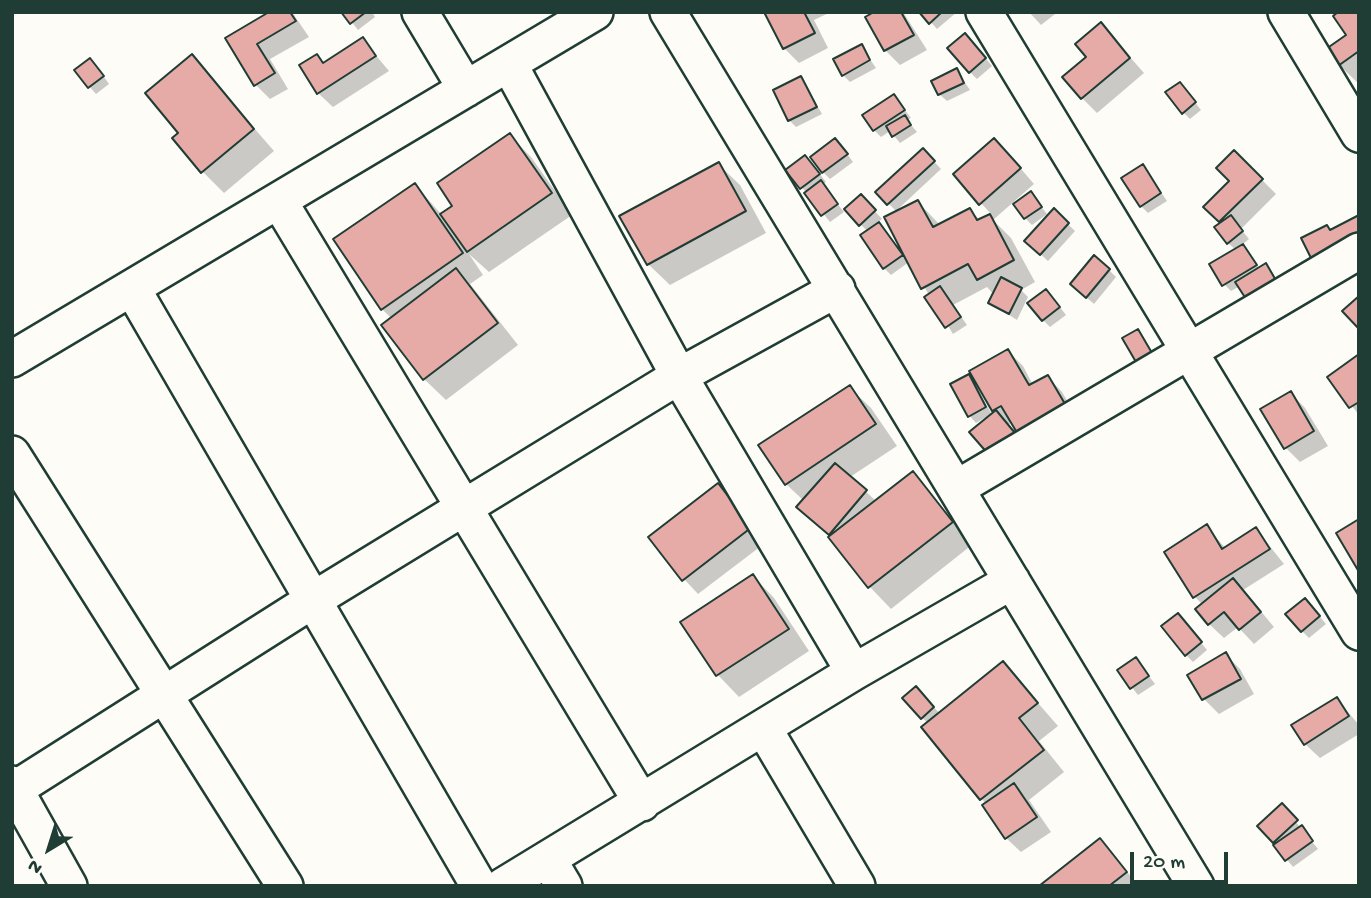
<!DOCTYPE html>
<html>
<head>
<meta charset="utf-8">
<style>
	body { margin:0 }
	#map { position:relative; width:1371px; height:898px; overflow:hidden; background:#fdfcf7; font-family:"Gochi Hand",sans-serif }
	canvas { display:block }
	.frame { position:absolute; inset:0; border:14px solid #1f3d34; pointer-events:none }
	.north { position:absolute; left:14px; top:814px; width:70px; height:70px; -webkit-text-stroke:5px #fdfcf7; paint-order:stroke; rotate:218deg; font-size:19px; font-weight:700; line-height:28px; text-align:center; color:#1f3d34 }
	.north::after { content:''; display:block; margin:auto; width:24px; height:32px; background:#1f3d34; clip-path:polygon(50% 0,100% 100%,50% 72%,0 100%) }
	.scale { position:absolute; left:1130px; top:852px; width:98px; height:32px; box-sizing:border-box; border:4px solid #1f3d34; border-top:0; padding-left:9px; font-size:21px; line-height:24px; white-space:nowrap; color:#1f3d34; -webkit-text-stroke:5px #fdfcf7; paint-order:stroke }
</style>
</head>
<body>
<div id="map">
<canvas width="1371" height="898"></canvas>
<div class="frame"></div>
<div class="north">N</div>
<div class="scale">20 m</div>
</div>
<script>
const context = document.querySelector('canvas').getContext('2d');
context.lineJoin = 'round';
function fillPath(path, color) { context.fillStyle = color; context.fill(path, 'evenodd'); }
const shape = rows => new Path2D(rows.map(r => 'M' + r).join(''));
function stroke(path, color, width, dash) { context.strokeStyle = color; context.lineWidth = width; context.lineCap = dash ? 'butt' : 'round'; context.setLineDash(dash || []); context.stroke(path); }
const shadow = shape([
	[272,12,292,12,309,37,270,59,288,89,270,99,255,84,228,38],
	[344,12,372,12,375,17,358,30],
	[766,12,831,12,814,20,828,48,799,63,784,48],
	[878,12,903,12,927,50,900,65,885,50],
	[922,12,957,12,937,29],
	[1029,12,1053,12,1055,14,1041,25],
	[1359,12,1359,84,1339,65],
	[1101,24,1144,73,1097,113,1082,98,1089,57],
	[363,40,389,71,333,107,318,93,317,56,325,64],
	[972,42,992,66,977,79,970,72],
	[861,46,876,68,850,82,843,75],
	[192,57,274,151,224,193,203,172,181,133],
	[97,67,109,84,96,94,76,71],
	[957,71,970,90,947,101,939,94],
	[801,78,822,114,796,127,789,120],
	[1186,91,1201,110,1190,119,1183,112],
	[894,96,911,118,907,120,917,132,900,143,890,131,881,137,874,130],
	[509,135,531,157,572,215,489,272,469,254,483,275,470,284,518,345,446,400,424,379,392,319,382,309,415,185,442,215,455,206],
	[842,147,853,162,830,179,823,172],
	[923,150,941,169,896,211,877,192],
	[1234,152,1276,194,1241,229,1249,239,1242,245,1260,269,1265,265,1272,272,1283,291,1240,286,1231,291,1224,284,1236,250,1228,243,1222,223,1206,207,1231,181],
	[1009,155,1034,184,993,220,1011,238,1035,282,1021,290,1028,297,1017,320,990,303,994,295,987,287,953,305,967,325,953,334,909,262,891,275,884,268,868,232,846,209,861,196,882,219,877,223,903,256,918,202,940,225,970,210,981,221,992,215,981,203],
	[718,164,740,185,766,233,670,285,648,264],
	[812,164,826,182,822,185,844,212,830,222,788,170],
	[1143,166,1167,201,1148,213,1141,206],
	[1031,194,1047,214,1032,225,1025,218],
	[1054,211,1075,231,1048,261,1034,248],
	[1109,270,1116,277,1094,304,1079,291],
	[1053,298,1066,315,1050,327,1043,320],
	[1138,331,1158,360,1144,368,1137,361],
	[1008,351,1023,366,1033,385,1048,377,1062,392,1081,424,1012,422,1008,425,1021,441,988,416,976,423,969,415,968,376,980,388],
	[981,388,996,412,992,415,978,389],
	[1359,356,1359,415,1329,377],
	[849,387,871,408,897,446,850,477,876,501,913,473,973,544,891,609,870,587,831,537,799,507,804,501,786,484],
	[1291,393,1305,408,1328,446,1300,462,1285,447],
	[717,485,765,543,698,594,684,579],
	[1207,527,1226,549,1256,529,1284,564,1243,590,1274,627,1254,644,1238,627,1224,638,1209,624,1203,605,1195,597],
	[753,576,774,598,809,651,739,697,718,675,683,622],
	[1312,607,1326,624,1309,638,1302,631],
	[1185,623,1207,650,1193,662,1186,655],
	[1225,654,1240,669,1254,694,1219,714,1204,699,1189,675],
	[1136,659,1155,684,1138,695,1119,671],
	[1003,663,1058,726,1039,741,1064,772,1029,800,1051,832,1021,852,1006,838,986,804,923,727,928,723,922,718,923,695,940,714],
	[1337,699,1359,725,1359,734,1320,758,1305,744],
	[1282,805,1318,849,1293,867,1260,826],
	[1100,840,1139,886,1041,886]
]);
const building = shape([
	[269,12,290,12,296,21,257,44,275,73,254,86,225,38,269,12],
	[341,12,366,12,350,24,341,12],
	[764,12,804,12,815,33,783,49,764,12],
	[874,12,901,12,914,35,884,51,865,17,874,12],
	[919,12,942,12,929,24,919,12],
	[1338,12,1359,12,1359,51,1338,66,1326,49,1346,35,1333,16,1338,12],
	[1101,22,1130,58,1081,99,1062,77,1086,57,1075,44,1101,22],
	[965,33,986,58,969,73,947,48,965,33],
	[363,37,376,56,317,94,299,65,317,54,323,63,363,37],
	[862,44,870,60,842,76,833,59,862,44],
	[192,54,254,129,201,173,172,138,178,133,145,93,192,54],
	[90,58,104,76,88,88,74,70,90,58],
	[957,68,964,83,938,95,931,81,957,68],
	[801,76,817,107,788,121,773,90,801,76],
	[1180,82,1196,102,1182,114,1165,92,1180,82],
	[894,94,905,110,873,131,862,115,894,94],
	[905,115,911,125,892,137,886,126,905,115],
	[510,133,552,193,467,252,440,214,452,206,437,183,510,133],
	[835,138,848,154,822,173,810,157,835,138],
	[994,138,1021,168,979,205,953,174,994,138],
	[923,148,935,161,887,205,875,192,923,148],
	[1234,150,1263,179,1219,222,1203,207,1229,181,1216,168,1234,150],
	[805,155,820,174,800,189,785,170,805,155],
	[719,162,746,211,647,265,619,216,719,162],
	[1143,164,1161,193,1140,207,1121,178,1143,164],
	[821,180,838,204,821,216,804,193,821,180],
	[415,183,463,253,381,310,333,239,415,183],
	[1031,191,1042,207,1024,219,1013,204,1031,191],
	[861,194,876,210,859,226,844,209,861,194],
	[918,200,933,227,970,208,977,220,990,214,1014,260,977,280,968,264,921,289,884,217,918,200],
	[1054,208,1069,223,1040,255,1024,241,1054,208],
	[1231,215,1243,231,1227,244,1214,227,1231,215],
	[1359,215,1359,236,1312,260,1301,238,1327,225,1330,230,1359,215],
	[879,222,903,255,883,269,860,235,879,222],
	[1243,244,1257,265,1222,286,1209,264,1243,244],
	[1094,255,1110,269,1086,298,1070,284,1094,255],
	[1266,263,1278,284,1248,302,1235,282,1266,263],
	[456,268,498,323,423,380,381,325,456,268],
	[1001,277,1022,288,1009,314,988,303,1001,277],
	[940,286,961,317,945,328,924,297,940,286],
	[1046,289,1060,307,1042,321,1027,303,1046,289],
	[1359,296,1359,329,1342,311,1359,296],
	[1138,329,1152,353,1136,362,1122,338,1138,329],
	[1008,349,1029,385,1048,375,1068,409,1019,436,1001,406,992,411,969,371,1008,349],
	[1359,354,1359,402,1349,408,1327,377,1359,354],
	[969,374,986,407,968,417,950,384,969,374],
	[850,385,876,424,785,485,758,445,850,385],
	[1291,391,1314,431,1284,449,1260,409,1291,391],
	[996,410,1015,433,989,455,969,432,996,410],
	[835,463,867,490,829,535,796,507,835,463],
	[913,471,953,522,868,588,828,537,913,471],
	[718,483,752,527,682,581,648,537,718,483],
	[1359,519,1359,572,1336,533,1359,519],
	[1207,524,1222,549,1256,527,1270,549,1193,598,1164,552,1207,524],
	[753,574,789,629,716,676,680,622,753,574],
	[1233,578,1261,612,1239,630,1224,612,1208,625,1195,609,1233,578],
	[1305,598,1320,616,1301,632,1285,614,1305,598],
	[1178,613,1202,642,1185,656,1161,626,1178,613],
	[1226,652,1241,679,1202,700,1187,675,1226,652],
	[1136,657,1149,676,1130,689,1117,670,1136,657],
	[1003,661,1038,703,1019,718,1044,750,980,800,921,727,1003,661],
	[916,686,934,707,921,719,902,698,916,686],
	[1337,697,1349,716,1304,745,1291,725,1337,697],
	[1014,783,1037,817,1005,839,982,805,1014,783],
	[1282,803,1298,820,1273,843,1257,826,1282,803],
	[1302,825,1313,841,1285,861,1273,845,1302,825],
	[1100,838,1127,872,1109,886,1039,886,1100,838]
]);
const minor = shape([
	[420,12,466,89],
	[668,12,1196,886],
	[984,12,1359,632],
	[1286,12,1359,134],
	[509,64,679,376,854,672],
	[279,201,642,803],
	[132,288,479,886],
	[12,359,595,12],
	[12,454,285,886],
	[957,488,1359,251],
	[764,729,857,886],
	[12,784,69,886],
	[12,791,313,600,679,376,837,289],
	[548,859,564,886],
	[503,886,854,672,1012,581]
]);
fillPath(shadow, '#0003');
fillPath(building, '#e6aba6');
stroke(building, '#1f3d34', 2);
stroke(minor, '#1f3d34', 40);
stroke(minor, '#fdfcf7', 35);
</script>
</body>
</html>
